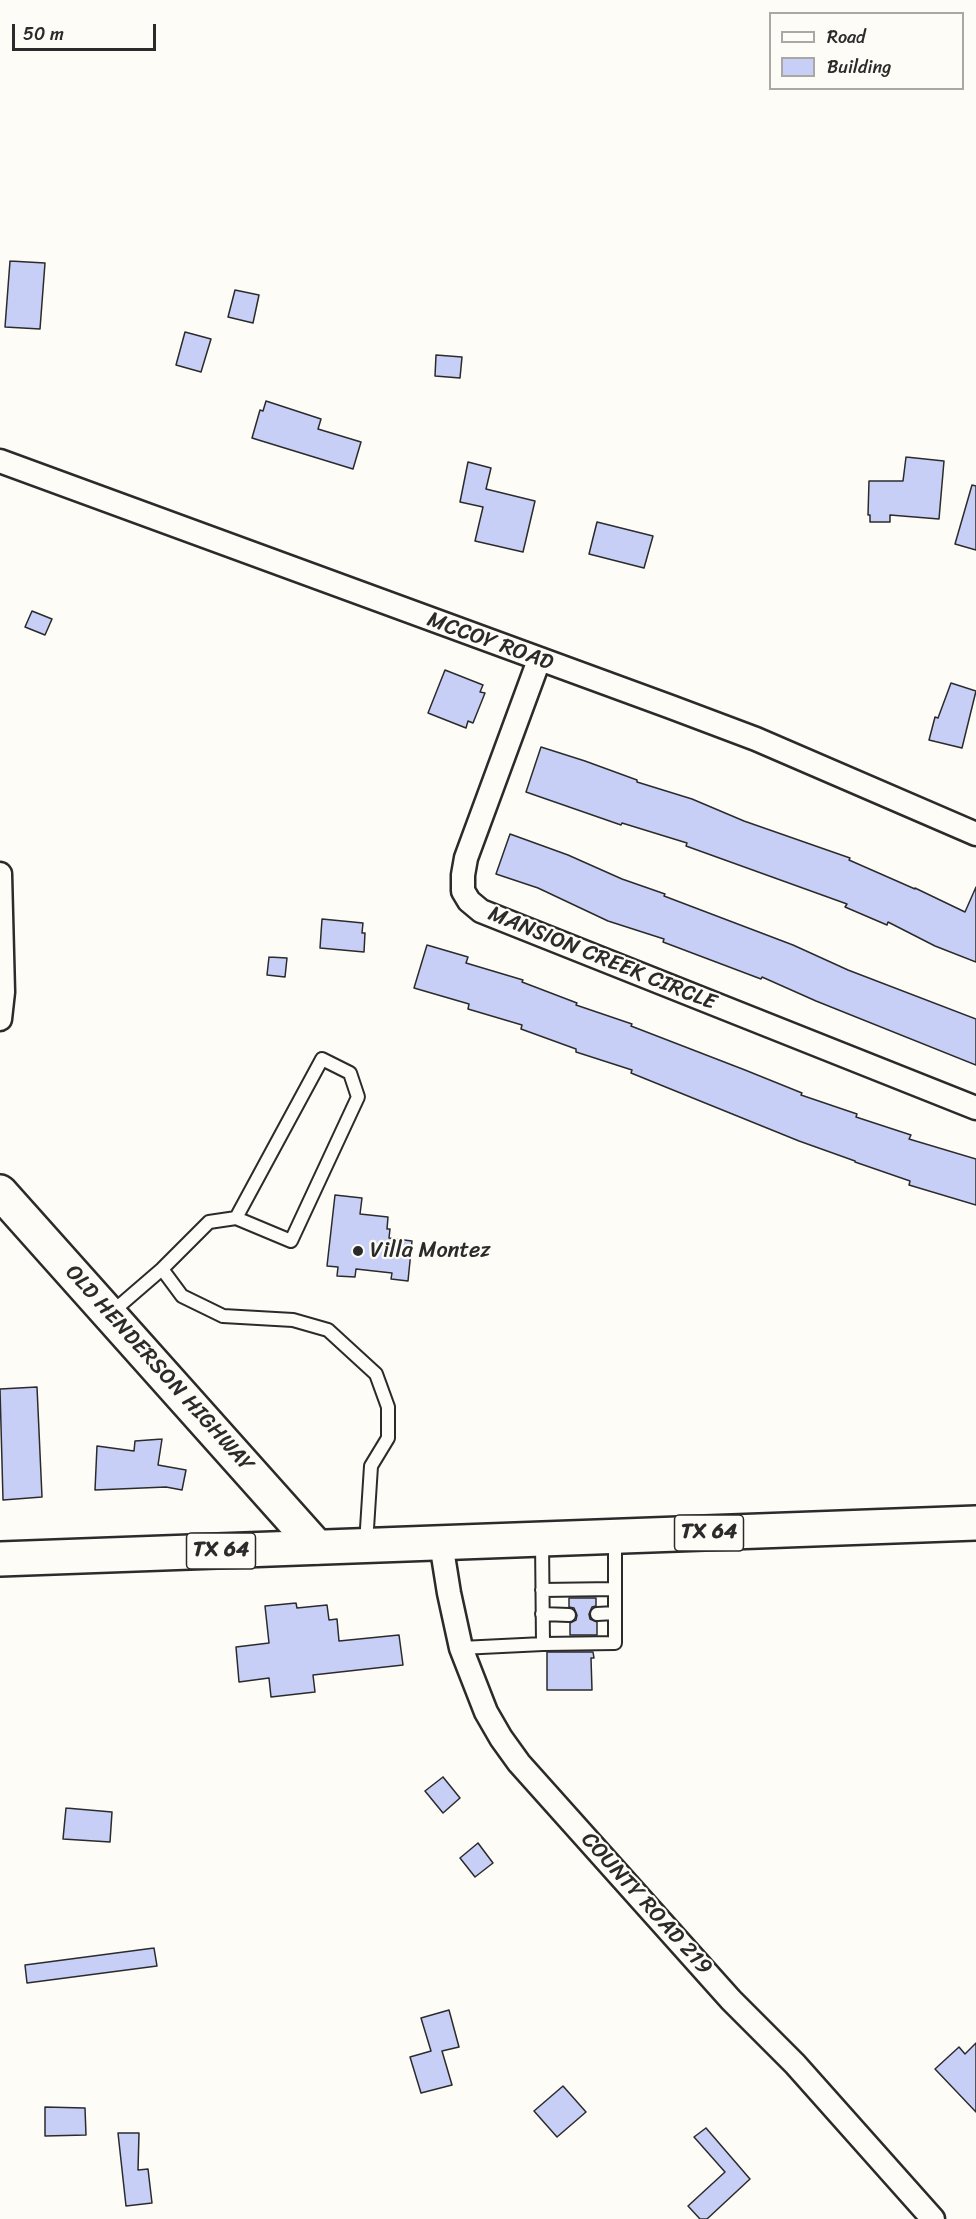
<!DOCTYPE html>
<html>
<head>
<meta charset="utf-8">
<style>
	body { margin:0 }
	#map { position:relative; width:976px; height:2219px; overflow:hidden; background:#fdfcf7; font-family:Sriracha,sans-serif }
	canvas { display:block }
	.legend { position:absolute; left:769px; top:12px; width:195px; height:78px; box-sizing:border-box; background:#fdfcf7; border:2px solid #a9a8a5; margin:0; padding:8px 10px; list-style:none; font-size:18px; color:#2b2b2b }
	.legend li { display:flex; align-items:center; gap:12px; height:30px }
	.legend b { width:30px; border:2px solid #a9a8a5 }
	.scale { position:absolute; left:12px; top:24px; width:144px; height:27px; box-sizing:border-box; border:3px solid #2b2b2b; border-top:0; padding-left:8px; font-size:18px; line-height:21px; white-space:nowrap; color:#2b2b2b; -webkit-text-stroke:4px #fdfcf7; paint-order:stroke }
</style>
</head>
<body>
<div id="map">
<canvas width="976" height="2219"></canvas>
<ul class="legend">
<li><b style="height:8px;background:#fdfcf7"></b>Road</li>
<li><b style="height:16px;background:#c7cff7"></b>Building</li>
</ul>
<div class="scale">50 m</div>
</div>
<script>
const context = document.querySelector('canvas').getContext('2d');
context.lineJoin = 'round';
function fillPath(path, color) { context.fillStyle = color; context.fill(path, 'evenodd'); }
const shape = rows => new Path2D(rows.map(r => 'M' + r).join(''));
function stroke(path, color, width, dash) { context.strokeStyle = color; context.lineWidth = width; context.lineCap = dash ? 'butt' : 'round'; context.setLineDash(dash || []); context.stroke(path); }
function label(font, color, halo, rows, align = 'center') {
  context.font = font + ' Sriracha,sans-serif'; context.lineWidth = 4.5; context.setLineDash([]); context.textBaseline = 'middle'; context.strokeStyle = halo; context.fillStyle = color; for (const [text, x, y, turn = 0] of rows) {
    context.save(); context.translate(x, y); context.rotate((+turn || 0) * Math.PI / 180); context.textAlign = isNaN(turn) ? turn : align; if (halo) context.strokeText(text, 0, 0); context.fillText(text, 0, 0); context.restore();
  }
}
const building = shape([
	[10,261,45,263,40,329,5,327,10,261],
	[235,290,259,295,253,323,228,317,235,290],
	[185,332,211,339,201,372,176,365,185,332],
	[436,355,462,357,460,378,435,376,436,355],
	[266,401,321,419,318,429,361,442,353,469,252,438,260,410,263,411,266,401],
	[906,457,944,461,939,519,890,515,890,522,870,522,870,515,868,515,869,481,903,481,906,457],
	[468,462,491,468,486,489,535,501,523,552,475,541,483,507,460,502,468,462],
	[972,485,976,486,976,550,955,544,972,485],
	[597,522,653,536,644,568,589,554,597,522],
	[32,611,52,619,45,635,25,627,32,611],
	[445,670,483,685,480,692,485,693,473,723,468,721,466,728,428,713,445,670],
	[951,683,976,691,962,748,929,740,935,717,938,718,951,683],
	[541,747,585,761,637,780,637,782,692,799,744,821,850,858,849,860,915,889,915,888,965,912,976,887,976,962,935,946,888,922,887,925,845,907,847,904,686,846,687,843,622,823,621,825,526,792,541,747],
	[510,834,568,855,622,879,665,894,664,896,793,945,848,970,976,1019,976,1065,816,1001,762,977,761,979,663,942,664,939,608,921,538,888,496,874,510,834],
	[322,919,363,923,362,933,365,933,364,952,320,948,322,919],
	[427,945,468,957,466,963,523,980,522,982,577,1003,576,1005,632,1024,631,1026,745,1070,802,1093,801,1095,857,1114,856,1117,911,1135,909,1139,976,1159,976,1205,909,1185,910,1181,855,1162,855,1161,799,1141,631,1073,632,1070,576,1052,576,1049,521,1029,522,1025,468,1009,469,1004,414,988,427,945],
	[269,957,287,958,285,977,267,975,269,957],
	[335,1195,362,1198,360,1214,388,1217,387,1229,390,1229,389,1238,412,1241,408,1281,391,1279,392,1273,356,1269,355,1277,337,1276,338,1267,327,1266,335,1195],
	[37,1387,42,1497,3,1500,0,1389,37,1387],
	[162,1439,158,1465,186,1470,182,1490,166,1487,95,1490,97,1446,134,1451,135,1441,162,1439],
	[569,1598,596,1598,596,1606,592,1607,589,1614,590,1619,597,1622,597,1635,570,1635,570,1623,576,1620,577,1615,574,1608,569,1607,569,1598],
	[296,1603,297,1608,327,1605,329,1620,337,1619,339,1641,399,1635,403,1665,313,1675,315,1692,271,1697,269,1678,239,1682,236,1647,269,1643,265,1606,296,1603],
	[547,1652,593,1652,594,1658,591,1658,592,1690,547,1690,547,1652],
	[443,1777,460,1798,443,1813,425,1791,443,1777],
	[66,1808,112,1812,110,1842,63,1839,66,1808],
	[478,1843,493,1863,475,1877,460,1858,478,1843],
	[154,1948,157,1966,27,1983,25,1965,154,1948],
	[449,2010,459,2047,442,2051,452,2085,421,2093,410,2057,431,2051,421,2018,449,2010],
	[976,2043,976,2112,935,2069,959,2047,965,2054,976,2043],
	[563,2086,586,2112,557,2137,534,2111,563,2086],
	[45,2107,85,2108,86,2135,45,2136,45,2107],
	[706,2128,750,2179,707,2219,700,2219,688,2206,725,2172,694,2137,706,2128],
	[118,2133,139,2133,138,2170,148,2169,152,2203,126,2206,118,2133]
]);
const service = shape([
	[162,1269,182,1296,223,1316,293,1320,328,1330,376,1374,388,1407,388,1438,371,1466,366,1544],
	[111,1313,162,1269,209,1222,236,1218,291,1241,358,1097,350,1073,322,1059,236,1218],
	[615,1536,615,1589],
	[542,1590,615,1589,615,1643,543,1644],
	[542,1614,569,1615],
	[597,1614,615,1613],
	[461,1648,543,1644,542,1540]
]);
const minor = shape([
	[0,461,671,707,756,739,976,834],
	[539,660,466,858,463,875,463,891,469,901,481,911,976,1108],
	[0,874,3,992,0,1019],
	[441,1543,449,1593,461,1648,486,1712,501,1738,519,1763,731,2000,795,2064,933,2219]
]);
const secondary = shape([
	[0,1192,317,1547]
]);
const primary = shape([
	[0,1559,976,1523]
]);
const markers = [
	[358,1251,6,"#2b2b2b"]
];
const shields = [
	[709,1533,69],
	[221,1551,69]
];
const shieldNames = [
	["TX 64",709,1533],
	["TX 64",221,1551]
];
const streetNames = [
	["MCCOY ROAD",490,642,20],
	["MANSION CREEK CIRCLE",602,959,22],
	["OLD HENDERSON HIGHWAY",159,1369,48],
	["COUNTY ROAD 219",646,1904,48]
];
const poiNames = [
	["Villa Montez",370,1251]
];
fillPath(building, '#c7cff7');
stroke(building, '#2b2b2b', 1.5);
stroke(service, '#2b2b2b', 16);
stroke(minor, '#2b2b2b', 27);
stroke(secondary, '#2b2b2b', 38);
stroke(primary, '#2b2b2b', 38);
stroke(service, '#fdfcf7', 12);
stroke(minor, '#fdfcf7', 22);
stroke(secondary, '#fdfcf7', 33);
stroke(primary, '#fdfcf7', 33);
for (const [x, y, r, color] of markers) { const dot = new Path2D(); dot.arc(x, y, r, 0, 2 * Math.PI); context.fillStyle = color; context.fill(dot); stroke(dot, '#fdfcf7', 2); }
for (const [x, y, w] of shields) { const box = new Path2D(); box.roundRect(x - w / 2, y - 18, w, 36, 4.5); context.fillStyle = '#fdfcf7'; context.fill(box); stroke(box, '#2b2b2b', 1.5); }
label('bold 21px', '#2b2b2b', null, shieldNames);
label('22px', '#2b2b2b', '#fdfcf7', streetNames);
label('22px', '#2b2b2b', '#fdfcf7', poiNames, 'left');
</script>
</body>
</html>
